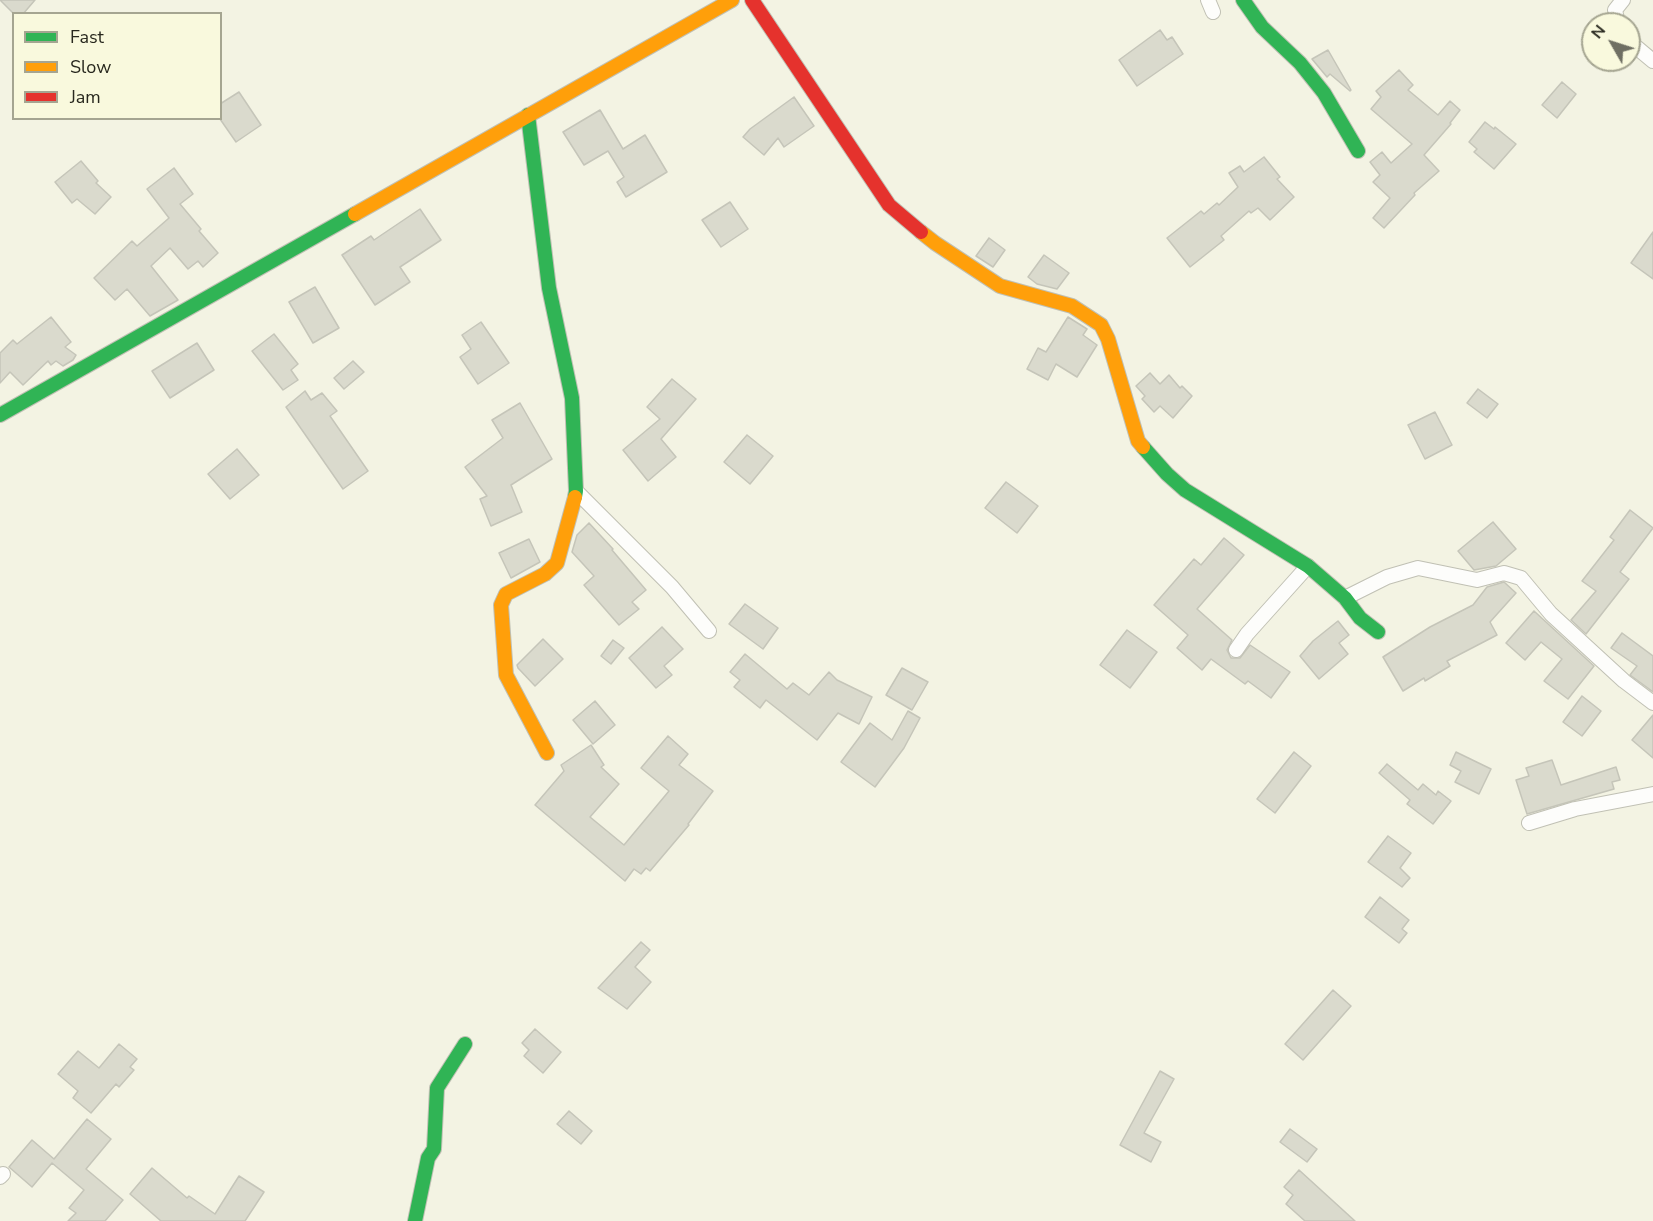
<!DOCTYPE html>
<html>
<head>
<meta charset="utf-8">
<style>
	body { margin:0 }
	#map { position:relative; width:1653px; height:1221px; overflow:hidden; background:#f3f3e3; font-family:"Nunito Sans",sans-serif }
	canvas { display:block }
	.legend { position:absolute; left:12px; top:12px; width:210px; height:108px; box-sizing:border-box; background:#f9f9dd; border:2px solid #a5a591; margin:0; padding:8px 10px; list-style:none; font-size:18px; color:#28281e }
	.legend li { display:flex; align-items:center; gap:12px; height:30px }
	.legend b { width:30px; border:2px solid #a5a591 }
	.north { position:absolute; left:1581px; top:12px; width:60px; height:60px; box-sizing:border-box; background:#f9f9dd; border:2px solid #a5a591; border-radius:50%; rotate:309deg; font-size:16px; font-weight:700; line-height:24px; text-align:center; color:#28281e }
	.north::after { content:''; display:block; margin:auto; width:21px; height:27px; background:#6f6f63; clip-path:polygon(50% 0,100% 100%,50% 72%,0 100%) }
</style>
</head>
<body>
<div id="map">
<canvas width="1653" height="1221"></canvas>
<ul class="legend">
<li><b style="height:8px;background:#30b455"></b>Fast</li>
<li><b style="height:8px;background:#ff9f0a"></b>Slow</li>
<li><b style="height:8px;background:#e5322d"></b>Jam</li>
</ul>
<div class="north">N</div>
</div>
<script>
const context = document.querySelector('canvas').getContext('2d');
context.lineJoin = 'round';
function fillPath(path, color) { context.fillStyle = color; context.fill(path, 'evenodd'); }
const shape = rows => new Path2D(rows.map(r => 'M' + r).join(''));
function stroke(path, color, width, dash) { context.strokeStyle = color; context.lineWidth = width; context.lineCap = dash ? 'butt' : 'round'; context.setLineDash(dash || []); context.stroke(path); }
const building = shape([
	[0,0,35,0,23,14,14,14,0,0],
	[1160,30,1167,40,1172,37,1183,54,1137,86,1119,60,1160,30],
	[1328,50,1351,90,1350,91,1330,74,1327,77,1312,59,1328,50],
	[1399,70,1413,85,1408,90,1438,115,1450,101,1460,110,1450,123,1451,124,1424,155,1439,171,1414,193,1415,195,1384,228,1373,218,1390,198,1373,182,1380,175,1370,162,1382,152,1391,163,1412,144,1371,109,1381,97,1376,91,1399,70],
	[1562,82,1576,94,1557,118,1542,105,1562,82],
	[239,92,261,125,236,142,220,119,220,104,239,92],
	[794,97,814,126,784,147,778,138,764,155,743,137,750,129,794,97],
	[600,110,623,149,645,135,667,172,626,197,617,182,624,177,608,151,584,165,563,132,600,110],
	[1485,122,1494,129,1495,127,1516,144,1494,169,1474,152,1477,149,1469,142,1485,122],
	[1264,157,1280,177,1277,179,1294,197,1270,220,1258,208,1251,213,1249,211,1221,236,1224,240,1190,267,1167,238,1201,211,1204,214,1217,203,1219,205,1238,187,1229,173,1240,166,1244,172,1264,157],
	[81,161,98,181,96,183,111,197,95,214,77,199,72,203,55,182,81,161],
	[174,168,193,194,180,204,201,229,199,231,218,253,203,267,198,261,188,269,170,248,151,266,178,300,150,316,127,289,115,300,94,278,132,241,137,246,169,218,147,189,174,168],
	[730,202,748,229,721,247,702,220,730,202],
	[420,209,441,240,400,267,410,282,375,305,342,255,371,236,374,240,420,209],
	[1653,232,1653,279,1631,263,1653,232],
	[989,238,1005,250,993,267,976,256,989,238],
	[1044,255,1069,273,1057,289,1037,284,1028,277,1044,255],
	[315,287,339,328,313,343,289,302,315,287],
	[51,317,71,342,65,347,76,355,73,360,63,366,56,361,51,365,48,361,23,385,10,372,0,383,0,353,13,340,17,344,51,317],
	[1068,317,1087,329,1083,335,1097,345,1077,377,1056,364,1048,380,1027,369,1038,348,1046,352,1068,317],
	[481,322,509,363,478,384,460,357,471,349,462,335,481,322],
	[274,334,298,364,291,370,298,380,283,390,252,351,274,334],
	[197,343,214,370,170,398,152,371,197,343],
	[353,361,364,372,344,389,334,378,353,361],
	[1150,373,1160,384,1169,375,1180,388,1182,386,1192,396,1173,418,1160,406,1154,412,1142,399,1145,396,1136,386,1150,373],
	[672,379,696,399,661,439,676,457,648,481,623,450,660,419,647,407,672,379],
	[1478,389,1498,404,1487,418,1467,403,1478,389],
	[305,391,311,400,322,393,337,411,330,416,368,471,343,489,286,407,305,391],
	[520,403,552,459,511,485,522,512,491,526,480,499,487,496,465,467,503,438,492,420,520,403],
	[1435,412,1452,445,1425,459,1408,425,1435,412],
	[747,435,773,456,750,484,724,462,747,435],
	[237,449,259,475,230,499,208,474,237,449],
	[1006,482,1038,506,1017,533,985,508,1006,482],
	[1630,510,1653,528,1620,572,1629,579,1586,634,1571,620,1596,591,1582,581,1614,540,1610,537,1630,510],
	[1493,522,1516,549,1496,566,1474,570,1458,551,1493,522],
	[589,523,613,549,612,550,646,590,632,602,639,609,619,625,584,585,594,576,572,552,577,535,589,523],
	[1224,538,1244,555,1197,609,1232,640,1227,650,1231,658,1240,658,1250,645,1290,672,1271,698,1248,681,1245,684,1211,659,1202,670,1177,648,1188,635,1154,605,1194,559,1201,565,1224,538],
	[529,539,540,562,511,578,499,553,529,539],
	[1504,582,1516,593,1490,622,1497,635,1447,661,1450,666,1425,681,1424,678,1403,691,1383,657,1430,627,1473,605,1487,587,1504,582],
	[745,604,778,628,763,649,729,624,745,604],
	[1534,611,1594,666,1568,699,1544,681,1562,659,1541,642,1525,660,1506,643,1534,611],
	[1338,621,1349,635,1339,643,1348,654,1319,679,1300,656,1313,641,1338,621],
	[662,627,683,649,664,666,672,675,656,688,629,658,662,627],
	[1127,630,1157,652,1130,688,1100,665,1127,630],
	[1622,633,1653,656,1653,692,1630,675,1637,666,1611,648,1622,633],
	[543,639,563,659,535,686,518,668,517,665,543,639],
	[613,640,624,648,611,664,601,656,613,640],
	[745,654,787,689,793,683,809,695,829,672,837,680,872,697,859,724,838,713,817,740,766,700,760,708,734,687,740,680,730,672,745,654],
	[902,668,928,682,912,710,886,695,902,668],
	[1582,696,1601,711,1582,736,1563,722,1582,696],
	[595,701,615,725,593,744,573,720,595,701],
	[908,711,920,718,904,748,875,787,841,762,870,723,892,740,908,711],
	[1653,715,1653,758,1632,740,1653,715],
	[668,736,688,754,679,765,713,791,688,824,689,825,650,871,646,868,641,874,634,869,625,881,535,805,564,771,561,765,591,745,604,765,601,767,619,784,590,817,624,845,669,791,641,768,668,736],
	[1294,752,1311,766,1275,813,1257,799,1294,752],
	[1456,752,1491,769,1479,794,1455,782,1461,771,1450,765,1456,752],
	[1552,760,1561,785,1616,767,1620,780,1612,782,1614,789,1527,814,1516,780,1529,776,1526,768,1552,760],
	[1387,764,1418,790,1423,784,1436,795,1438,791,1451,801,1433,824,1407,804,1410,800,1379,773,1387,764],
	[1388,836,1411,853,1400,868,1410,878,1402,887,1368,862,1388,836],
	[1380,897,1409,920,1402,929,1407,933,1399,943,1365,917,1380,897],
	[641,942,650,950,635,967,651,982,627,1009,598,988,641,942],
	[1333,990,1351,1006,1303,1060,1285,1044,1333,990],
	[535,1029,561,1052,543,1073,524,1056,529,1050,522,1043,535,1029],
	[119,1044,137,1059,130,1067,134,1070,119,1087,116,1084,91,1113,73,1098,78,1091,58,1074,78,1051,99,1068,119,1044],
	[1160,1071,1174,1079,1144,1133,1161,1142,1151,1162,1120,1145,1160,1071],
	[569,1111,592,1131,581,1144,557,1124,569,1111],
	[87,1119,111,1139,86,1169,123,1200,105,1221,68,1221,76,1213,69,1208,84,1190,52,1163,32,1187,9,1167,32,1140,54,1159,87,1119],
	[1290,1129,1317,1149,1307,1162,1280,1142,1290,1129],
	[152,1168,187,1198,189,1196,215,1214,239,1176,264,1192,245,1221,161,1221,130,1194,152,1168],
	[1299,1170,1355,1221,1305,1221,1286,1204,1293,1195,1284,1187,1299,1170]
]);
const street = shape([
	[1208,0,1213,12],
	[1618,24,1615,10,1623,0],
	[1629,41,1653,61],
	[576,491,672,587,709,631],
	[1345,598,1387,577,1418,568,1477,580,1504,573,1521,578,1551,614,1624,681,1653,703],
	[1236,650,1247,634,1308,566],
	[1529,823,1575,809,1653,794],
	[0,1177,3,1174]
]);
const fast = shape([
	[1243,0,1262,27,1300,63,1324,93,1358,151],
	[528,115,549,288,572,398,576,491,575,497],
	[0,415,355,214],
	[1143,447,1167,474,1185,490,1308,566,1345,598,1360,618,1378,632],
	[415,1221,428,1158,434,1149,437,1088,465,1044]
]);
const slow = shape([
	[355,214,732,0],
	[921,232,935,243,1000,286,1072,306,1101,325,1108,339,1138,441,1143,447],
	[547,753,506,675,501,605,506,594,545,574,557,563,575,497]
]);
const jam = shape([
	[752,0,889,205,921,232]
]);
fillPath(building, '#dadacd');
stroke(building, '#c5c5b9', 1.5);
stroke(street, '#c0c0b4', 16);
stroke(fast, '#c0c0b4', 16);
stroke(slow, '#c0c0b4', 16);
stroke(jam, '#c0c0b4', 16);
stroke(street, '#fdfdfb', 14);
stroke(fast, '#30b455', 14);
stroke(slow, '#ff9f0a', 14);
stroke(jam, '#e5322d', 14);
</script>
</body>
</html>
